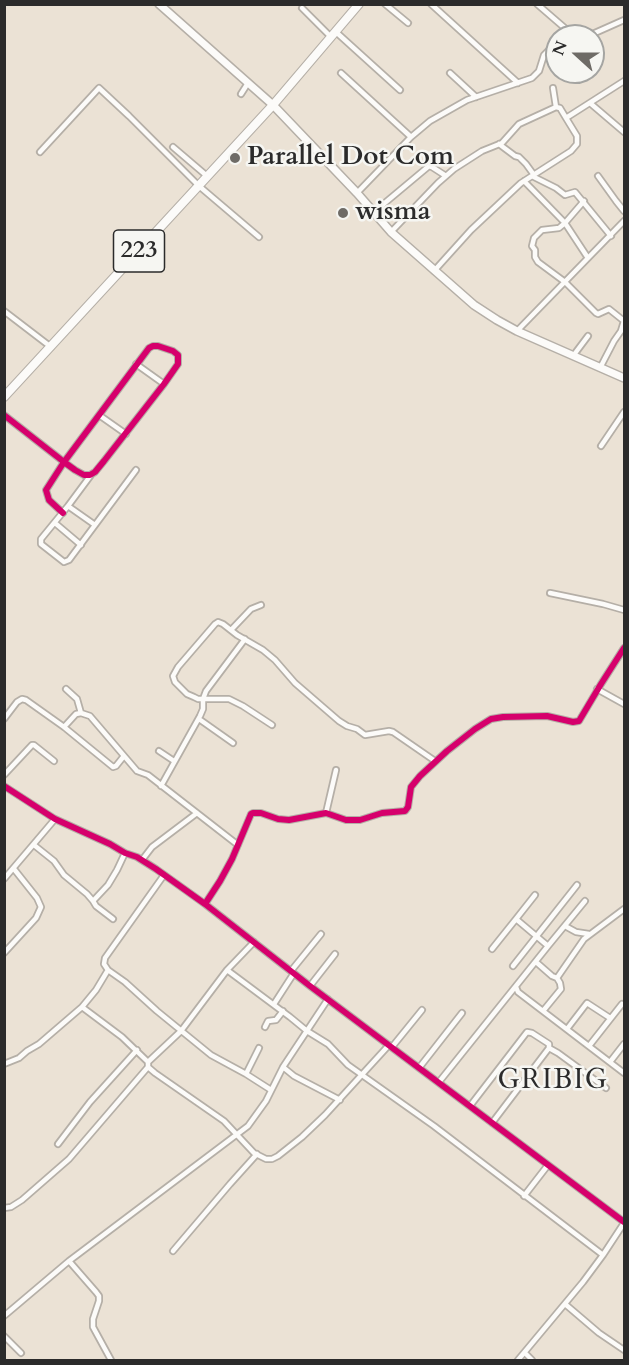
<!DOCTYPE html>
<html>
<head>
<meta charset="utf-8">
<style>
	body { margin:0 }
	#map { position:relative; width:629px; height:1365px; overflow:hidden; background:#ebe2d5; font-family:Cardo,serif }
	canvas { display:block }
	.frame { position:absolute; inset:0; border:6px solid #2b2b2b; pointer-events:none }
	.north { position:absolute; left:545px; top:24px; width:60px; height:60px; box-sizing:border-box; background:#f6f6f2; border:2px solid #a5a5a2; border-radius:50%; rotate:291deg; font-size:16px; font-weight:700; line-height:24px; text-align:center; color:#2b2b2b }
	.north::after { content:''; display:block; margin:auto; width:21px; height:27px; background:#6e6b66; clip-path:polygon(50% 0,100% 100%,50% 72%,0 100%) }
</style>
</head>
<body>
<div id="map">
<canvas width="629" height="1365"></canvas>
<div class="frame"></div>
<div class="north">N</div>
</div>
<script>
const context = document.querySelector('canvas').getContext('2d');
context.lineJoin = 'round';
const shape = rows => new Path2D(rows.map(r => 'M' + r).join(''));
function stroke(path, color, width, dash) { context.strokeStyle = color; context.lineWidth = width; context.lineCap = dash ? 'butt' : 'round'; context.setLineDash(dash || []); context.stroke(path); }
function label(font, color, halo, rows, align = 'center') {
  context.font = font + ' Cardo,serif'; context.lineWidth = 5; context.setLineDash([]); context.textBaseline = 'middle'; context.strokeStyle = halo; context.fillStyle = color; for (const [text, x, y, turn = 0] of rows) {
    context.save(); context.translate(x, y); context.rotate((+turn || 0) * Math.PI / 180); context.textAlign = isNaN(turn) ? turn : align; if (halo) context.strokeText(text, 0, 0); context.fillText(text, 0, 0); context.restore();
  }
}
const minor = shape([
	[385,4,408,23],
	[431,4,518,83],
	[537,4,574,36],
	[302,8,331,37],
	[336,32,400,90],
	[588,36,624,20],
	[574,72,575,72],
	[341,73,411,137],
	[450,73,476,97],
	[553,88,556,107],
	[241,94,248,83],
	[590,103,624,132],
	[499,144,515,156,519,157,526,164,534,175],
	[173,147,207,176],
	[40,152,99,88,129,116,199,186,259,237],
	[532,176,556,188,565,195,575,192,611,236],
	[598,176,616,201,624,211],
	[524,181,565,223,559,228,542,230,534,238,532,246,535,250,535,257,538,262,565,282,596,313,598,314,609,309,624,321,621,331,614,341,600,368],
	[357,193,411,137,430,121,467,100,532,78,539,71,544,55,549,50,557,48],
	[584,201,565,223,588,258],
	[374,212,429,166,432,167,446,176],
	[391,232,438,183,454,169,482,151,502,143,519,124,556,107,560,108,566,118,624,81],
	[434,271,471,230,521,183,571,151,577,144,577,136,566,118],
	[4,311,51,347],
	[517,331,624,221],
	[573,356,588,336],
	[136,364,164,384],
	[4,415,64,462,75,470,84,475,90,475,95,472,104,461,164,384,178,364,178,355,173,351,158,346,153,346,149,348,64,462,46,490,49,500,63,513],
	[99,415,126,434],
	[601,446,624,412],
	[91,475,68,506,41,539,41,544,64,562,69,560,136,470],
	[68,506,95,525],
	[55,523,81,545],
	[550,593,603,604,624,610],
	[231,630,251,609,261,605],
	[66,689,77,699,81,713],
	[597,689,624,704],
	[4,719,17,702,22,699,26,700,64,727,113,767,116,766,124,756],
	[199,719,233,743],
	[272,725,243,706,229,699,198,699,194,697,187,694,175,682,173,676,178,667,215,624,218,622,223,624,237,635,263,650,275,660,295,683,339,721,347,726,357,729,365,735,389,731,393,732,435,761],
	[64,727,76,714,81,713,90,716,137,771,148,775,238,845],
	[159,751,174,761],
	[4,775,32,745,34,745,54,761],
	[4,786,55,819,110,844,125,853,137,857,156,869,205,904,310,986,624,1222],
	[161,786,200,716,203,709,203,699,206,691,245,639],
	[326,813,336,770],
	[34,845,54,861,64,875,87,894,93,901,108,885,117,870,125,853],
	[142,860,152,847,197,813],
	[164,875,105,958,104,964,108,970,125,982,157,1011,211,1055,246,1074,271,1090],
	[4,879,55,819],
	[93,901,96,906,113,919],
	[205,904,220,881,232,859,251,814,253,813,261,813,278,819,289,820,326,813,346,820,360,820,382,813,405,811,408,807,411,787,420,776,447,751,475,729,491,719,503,717,547,716,573,722,579,721,601,684,624,648],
	[565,926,576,932,589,934],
	[254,942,227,970,181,1031,148,1062,148,1067,155,1073,224,1121,254,1153,266,1159,272,1159,278,1156,302,1137,325,1115,389,1045],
	[548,946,585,901],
	[492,949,516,919],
	[4,953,36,918,41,907,37,898,14,869],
	[536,962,552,976,557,978,584,939,624,909],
	[513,966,577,885],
	[227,970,290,1017,307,1031,328,1044,348,1065,434,1126,603,1255],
	[291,971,321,934],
	[310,986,335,954],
	[516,987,518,992,624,1073],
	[274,1004,294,973],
	[82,1007,122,1037,148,1062],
	[543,1011,561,989,560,983,557,978],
	[265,1027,268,1021,276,1020,283,1011],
	[567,1029,587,1003,610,1018],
	[589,1046,622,1004],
	[392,1047,422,1010],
	[549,1048,558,1053,606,1088],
	[610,1062,624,1044],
	[4,1064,19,1058,27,1051,39,1044,82,1007,96,990,108,970],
	[283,1067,294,1076,340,1100],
	[419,1068,462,1013],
	[246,1074,259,1048],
	[439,1082,548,946,516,919,535,895],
	[470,1106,527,1032,532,1033,549,1044,549,1048,492,1123],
	[58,1144,90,1102,137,1050],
	[524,1196,548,1165],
	[4,1208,11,1207,22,1200,69,1159,148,1067],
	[173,1251,230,1184,257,1154],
	[69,1261,96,1292,99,1296,99,1301,93,1319,93,1327,111,1360],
	[565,1304,599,1333,624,1350],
	[4,1316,69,1261,248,1126,266,1101,283,1067,328,999],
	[4,1336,21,1353],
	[525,1353,532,1360],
	[518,1360,583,1282,603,1255,624,1223]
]);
const secondary = shape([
	[159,4,273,105,357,193,391,232,474,305,497,320,517,331,624,378]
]);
const primary = shape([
	[4,397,273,105,359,4]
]);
const cycleway = shape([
	[4,415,64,462,75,470,84,475,90,475,95,472,104,461,164,384,178,364,178,355,173,351,158,346,153,346,149,348,64,462,46,490,49,500,63,513],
	[4,786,55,819,110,844,125,853,137,857,156,869,205,904,310,986,624,1222],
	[205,904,220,881,232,859,251,814,253,813,261,813,278,819,289,820,326,813,346,820,360,820,382,813,405,811,408,807,411,787,420,776,447,751,475,729,491,719,503,717,547,716,573,722,579,721,601,684,624,648]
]);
const markers = [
	[235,158,6,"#6e6b66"],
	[343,213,6,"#6e6b66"]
];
const shields = [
	[139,251,51]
];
const shieldNames = [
	["223",139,251]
];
const poiNames = [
	["Parallel Dot Com",247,158],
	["wisma",355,213]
];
const quarterNames = [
	["GRIBIG",553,1082]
];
stroke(minor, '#b5afa7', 8);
stroke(secondary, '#b5afa7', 10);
stroke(primary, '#b5afa7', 10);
stroke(minor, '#fcfbf9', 4.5);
stroke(secondary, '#fcfbf9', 7);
stroke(primary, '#fcfbf9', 8);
stroke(cycleway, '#d6006c', 6);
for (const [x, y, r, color] of markers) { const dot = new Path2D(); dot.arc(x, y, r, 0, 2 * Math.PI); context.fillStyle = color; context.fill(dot); stroke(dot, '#f6f6f2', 2); }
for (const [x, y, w] of shields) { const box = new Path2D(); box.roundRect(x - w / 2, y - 21, w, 42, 4.5); context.fillStyle = '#f6f6f2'; context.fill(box); stroke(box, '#2b2b2b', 1.5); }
label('bold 24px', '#2b2b2b', null, shieldNames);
label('bold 26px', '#2b2b2b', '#f6f6f2', poiNames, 'left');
context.letterSpacing = '1.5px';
label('28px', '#2b2b2b', '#f6f6f2', quarterNames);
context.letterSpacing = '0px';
</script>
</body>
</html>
